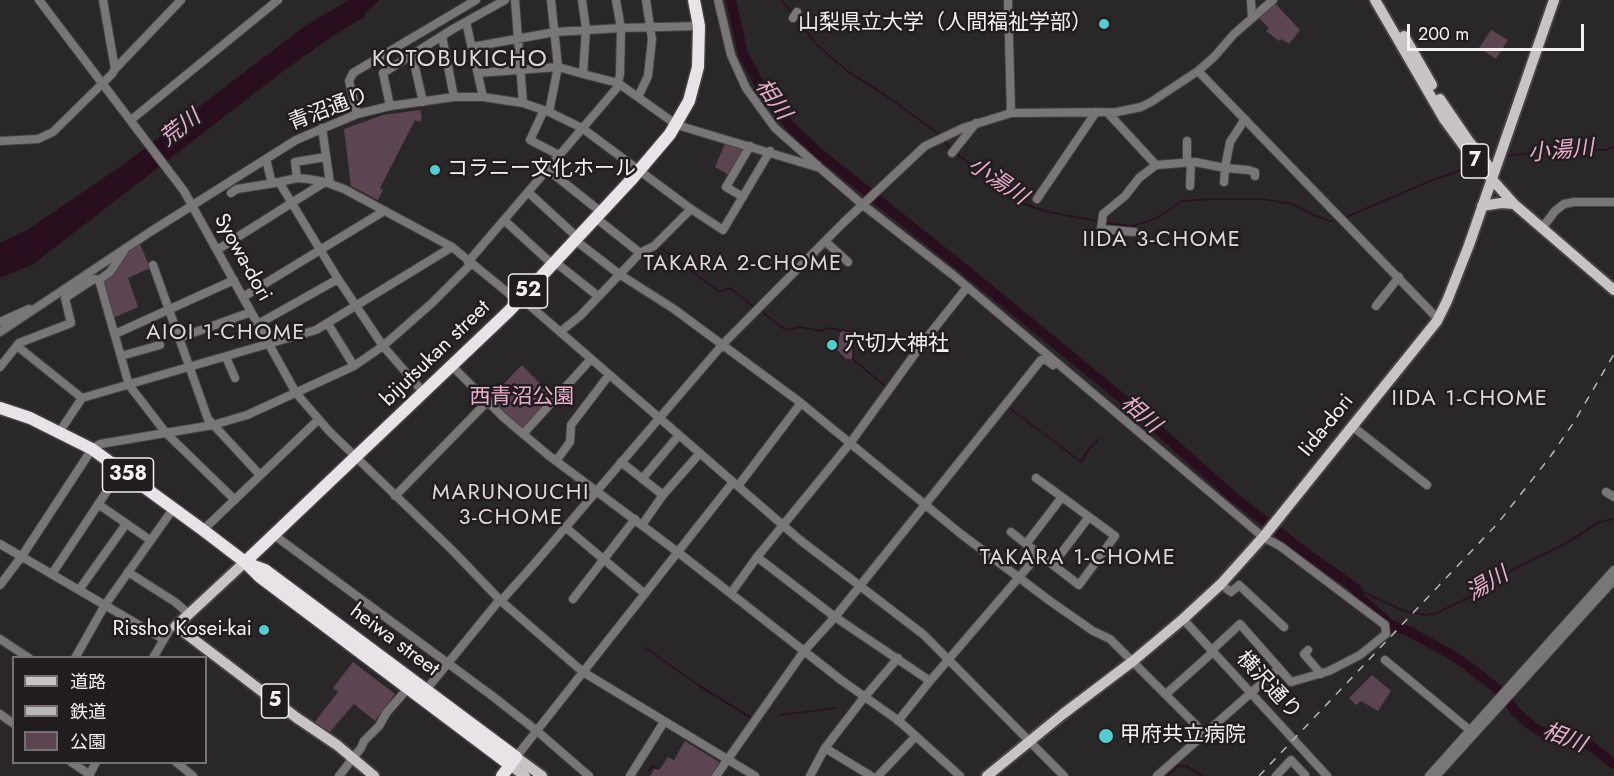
<!DOCTYPE html>
<html>
<head>
<meta charset="utf-8">
<style>
	body { margin:0 }
	#map { position:relative; width:1614px; height:776px; overflow:hidden; background:#2a2728; font-family:Jost,"Noto Sans JP",sans-serif }
	canvas { display:block }
	.legend { position:absolute; left:12px; top:656px; width:195px; height:108px; box-sizing:border-box; background:#211d1f; border:2px solid #757173; margin:0; padding:8px 10px; list-style:none; font-size:18px; color:#f2f0f1 }
	.legend li { display:flex; align-items:center; gap:12px; height:30px }
	.legend b { width:30px; border:2px solid #757173 }
	.scale { position:absolute; left:1407px; top:24px; width:177px; height:27px; box-sizing:border-box; border:3px solid #f2f0f1; border-top:0; padding-left:8px; font-size:18px; line-height:21px; white-space:nowrap; color:#f2f0f1; -webkit-text-stroke:4px #211d1f; paint-order:stroke }
</style>
</head>
<body>
<div id="map">
<canvas width="1614" height="776"></canvas>
<ul class="legend">
<li><b style="height:8px;background:#c8c4c6"></b>道路</li>
<li><b style="height:8px;background:#b9b7b8"></b>鉄道</li>
<li><b style="height:16px;background:#5c4550"></b>公園</li>
</ul>
<div class="scale">200 m</div>
</div>
<script>
const context = document.querySelector('canvas').getContext('2d');
context.lineJoin = 'round';
function fillPath(path, color) { context.fillStyle = color; context.fill(path, 'evenodd'); }
const shape = rows => new Path2D(rows.map(r => 'M' + r).join(''));
function stroke(path, color, width, dash) { context.strokeStyle = color; context.lineWidth = width; context.lineCap = dash ? 'butt' : 'round'; context.setLineDash(dash || []); context.stroke(path); }
function label(font, color, halo, rows, align = 'center') {
  context.font = font + ' Jost,"Noto Sans JP",sans-serif'; context.lineWidth = 5; context.setLineDash([]); context.textBaseline = 'middle'; context.strokeStyle = halo; context.fillStyle = color; for (const [text, x, y, turn = 0] of rows) {
    context.save(); context.translate(x, y); context.rotate((+turn || 0) * Math.PI / 180); context.textAlign = isNaN(turn) ? turn : align; if (halo) context.strokeText(text, 0, 0); context.fillText(text, 0, 0); context.restore();
  }
}
const green = shape([
	[1272,0,1300,30,1289,44,1281,39,1279,41,1266,31,1269,28,1256,15],
	[1491,30,1508,40,1496,59,1479,48],
	[420,110,422,117,420,122,415,120,380,188,383,190,378,200,351,186,344,129,383,115],
	[727,139,750,146,732,177,715,167],
	[140,244,150,268,128,278,138,307,111,319,99,280,125,253],
	[843,330,853,332,853,359,846,359,837,350,840,333],
	[522,365,554,398,525,432,490,398],
	[353,662,395,694,375,721,354,704,329,733,314,723,338,692,333,688],
	[1372,675,1391,691,1378,711,1361,701,1356,705,1349,698],
	[685,741,719,762,711,776,650,776,654,769,660,769,668,757,674,760]
]);
const water = shape([
	[349,0,380,0,367,11,364,17,331,37,282,72,32,265,0,278,0,243,27,230,120,167,305,26]
]);
const stream = shape([
	[781,0,793,14],
	[796,17,816,44,847,71,888,97,940,135],
	[944,141,951,149],
	[957,154,1024,204,1048,212,1098,221],
	[1507,156,1556,150,1605,150,1614,147],
	[1344,218,1430,181,1468,168],
	[1106,223,1132,226,1139,224,1157,218,1182,201,1213,199,1262,199,1292,204,1313,215,1330,221,1336,220],
	[658,246,717,290,719,292,730,288,754,307],
	[761,311,781,327,788,330,799,327,823,331,827,328,853,332,853,359,886,387],
	[1008,407,1041,432],
	[1044,434,1081,462,1089,449,1099,439],
	[1357,589,1404,611,1425,615,1437,613,1496,584,1512,570,1565,544,1599,522,1614,519],
	[646,648,698,685,753,719],
	[781,715,835,708],
	[649,771,652,766,658,769],
	[1167,776,1178,766,1186,766,1202,776]
]);
const river = shape([
	[731,0,743,54,763,91,791,127,820,154,962,267,1129,404,1236,499,1307,554,1357,589,1358,596,1391,625,1410,632,1452,655,1468,666,1500,691,1516,712,1533,727,1544,733,1577,740,1591,746,1614,764]
]);
const minor = shape([
	[39,0,184,191,296,393,329,431,453,551,501,601,583,672,755,776],
	[515,0,523,103],
	[582,0,586,29,583,74],
	[718,0,731,55,746,88,775,128,818,166],
	[1008,0,1011,113],
	[1251,0,1252,18],
	[793,18,797,12],
	[466,22,483,97],
	[442,36,454,97],
	[472,47,555,32,621,28,699,26],
	[412,54,423,102],
	[115,69,181,0],
	[1198,71,1438,319],
	[478,73,558,67,583,74,618,83,677,125,820,168,863,205,953,275,1263,537,1280,546,1385,625,1386,634,1360,655,1329,671,1291,682,1240,624,1211,651],
	[638,97,648,76,652,39,646,0],
	[390,106,383,73,453,29,505,0],
	[544,110,530,140,559,155],
	[549,112,558,67,551,0],
	[1108,113,1156,165,1139,178,1125,196,1103,214,1101,229,1134,232],
	[357,114,349,81,353,73,476,0],
	[131,120,278,0],
	[322,128,330,183],
	[0,141,38,139,53,132,112,74,115,69,103,0],
	[952,153,976,123],
	[266,159,271,180,275,183,297,178,308,179,325,182,344,189,452,247,518,301],
	[1187,162,1187,141],
	[1156,165,1195,162,1225,168,1230,142,1245,119],
	[547,169,601,212],
	[297,178,295,162,326,157],
	[279,182,338,279,383,346,423,392],
	[1224,182,1225,168,1248,170,1255,172,1255,176],
	[1190,186,1191,162],
	[528,192,577,237],
	[231,193,237,189,275,183],
	[743,197,726,187,750,146],
	[1037,199,1096,112],
	[596,218,640,253],
	[504,220,552,264],
	[1540,226,1546,223,1555,211,1564,204,1574,202,1614,202],
	[575,240,619,274,674,309,801,403,961,534,1050,601,1093,631,1110,639,1205,734],
	[825,241,848,262],
	[217,250,325,182],
	[124,251,110,272,99,280,129,385,166,433,235,500],
	[468,262,616,89,620,75,621,28,616,0],
	[555,262,598,296],
	[153,265,208,419,260,475],
	[243,297,384,211],
	[521,298,800,540,924,635,1064,776],
	[1376,306,1399,277],
	[0,322,29,309],
	[258,324,338,279],
	[328,324,354,366],
	[0,332,150,232,296,140,357,114,390,106,454,97,483,97,523,103,549,112,582,128,691,209,723,230,770,151],
	[560,332,580,316,640,253,654,246,691,209],
	[115,334,234,280],
	[179,338,251,312],
	[17,346,82,398],
	[121,356,160,345],
	[226,357,235,378],
	[452,366,503,417,548,455,679,553,841,680,899,721,960,776],
	[0,367,19,343,71,323,65,298,94,279,99,280],
	[1352,426,1427,485],
	[60,431,82,398,316,330,452,247],
	[523,434,591,359],
	[556,461,570,442,571,425,609,375],
	[621,462,663,495],
	[1036,478,1062,497],
	[642,479,679,435],
	[738,486,801,403],
	[1606,492,1614,497],
	[395,496,487,402],
	[98,504,150,540],
	[642,525,663,495,700,453],
	[565,527,645,594],
	[203,530,318,420],
	[1011,532,1026,544],
	[274,535,491,695,537,731,589,776],
	[0,544,163,639],
	[757,557,835,617,930,681,1039,554,1079,585,1115,536,1062,497,1026,544,1039,554],
	[1053,564,1089,517],
	[128,572,175,602,189,614],
	[52,574,121,470],
	[1221,584,1231,592,1239,585,1284,627],
	[0,585,22,556,92,449,100,444,213,425,247,415,354,366,383,346,432,303,471,264],
	[79,590,126,524],
	[731,593,757,557,851,442,925,340,964,291],
	[573,599,635,519],
	[1183,619,1327,776],
	[0,639,29,658],
	[1308,650,1304,654,1321,674],
	[75,658,105,605,173,509],
	[153,658,170,629,176,626],
	[1385,660,1472,732],
	[426,690,497,603,501,601,535,563,723,344,843,223,925,146,963,128,1011,113,1117,112,1141,107,1151,102,1198,71,1214,57,1234,34,1273,0],
	[1166,694,1213,652],
	[0,714,14,724],
	[898,721,930,681],
	[825,748,871,776],
	[516,757,733,482],
	[71,762,89,774],
	[176,762,193,776],
	[89,776,96,762],
	[339,776,361,748,364,741,379,726,387,712,409,687],
	[630,776,664,722],
	[716,776,804,651,835,617,1009,400,1041,360,1046,360,1053,365],
	[810,776,825,748,862,700,898,658],
	[878,776,916,736],
	[1157,776,1279,668],
	[1276,776,1291,760,1305,775],
	[1429,776,1614,570],
	[1436,776,1614,580]
]);
const major = shape([
	[1375,0,1444,119,1472,157,1514,204,1614,290],
	[1404,36,1432,85],
	[1440,99,1468,140,1491,169],
	[1482,206,1501,203,1514,204],
	[245,562,176,626,297,718,337,745,374,776],
	[516,757,542,776],
	[510,765,525,776],
	[987,776,1063,714,1133,661,1183,619,1221,584,1264,536,1437,321,1447,301,1469,245,1554,0]
]);
const highway = shape([
	[0,408,30,418,92,449,203,530,245,562,260,577,510,765],
	[245,562,509,311,631,180,670,134,689,101,698,67,699,26,694,0],
	[249,564,265,570,516,757,502,776]
]);
const rail = shape([
	[1259,776,1498,523,1550,457,1574,422,1614,354]
]);
const markers = [
	[1104,24,6,"#52cdcf"],
	[435,170,6,"#52cdcf"],
	[832,345,6,"#52cdcf"],
	[264,630,6,"#52cdcf"],
	[1106,736,8,"#52cdcf"]
];
const shields = [
	[1475,161,27],
	[528,291,39],
	[128,475,51],
	[275,701,27]
];
const shieldNames = [
	["7",1475,161],
	["52",528,291],
	["358",128,475],
	["5",275,701]
];
const poiNames = [
	["山梨県立大学（人間福祉学部）",1092,24,"right"],
	["コラニー文化ホール",447,170],
	["穴切大神社",844,345],
	["Rissho Kosei-kai",252,630,"right"],
	["甲府共立病院",1120,736]
];
const streetNames = [
	["青沼通り",329,110,-21],
	["Syowa-dori",242,258,61],
	["bijutsukan street",436,354,-44],
	["Iida-dori",1327,426,-51],
	["heiwa street",394,641,37],
	["横沢通り",1268,686,47]
];
const parkNames = [
	["西青沼公園",522,398]
];
const waterNames = [
	["相川",772,100,55],
	["荒川",181,129,-38],
	["小湯川",1561,152,-5],
	["小湯川",997,182,34],
	["相川",1140,415,41],
	["湯川",1488,585,-31],
	["相川",1564,739,21]
];
const neighbourhoodNames = [
	["IIDA 3-CHOME",1162,241],
	["TAKARA 2-CHOME",743,265],
	["AIOI 1-CHOME",226,334],
	["IIDA 1-CHOME",1470,400],
	["MARUNOUCHI",511,494],
	["3-CHOME",511,519],
	["TAKARA 1-CHOME",1078,559]
];
const quarterNames = [
	["KOTOBUKICHO",460,60]
];
fillPath(green, '#5c4550');
fillPath(water, '#290e1d');
stroke(stream, '#290e1d', 1.5);
stroke(river, '#290e1d', 10);
stroke(minor, '#464344', 10);
stroke(major, '#464344', 14);
stroke(highway, '#464344', 15);
stroke(minor, '#787676', 8);
stroke(major, '#c8c4c6', 10);
stroke(highway, '#e8e3e6', 12);
stroke(rail, '#b9b7b8', 1.5, [8, 8]);
for (const [x, y, r, color] of markers) { const dot = new Path2D(); dot.arc(x, y, r, 0, 2 * Math.PI); context.fillStyle = color; context.fill(dot); stroke(dot, '#211d1f', 2); }
for (const [x, y, w] of shields) { const box = new Path2D(); box.roundRect(x - w / 2, y - 17, w, 34, 4.5); context.fillStyle = '#211d1f'; context.fill(box); stroke(box, '#f2f0f1', 1.5); }
label('bold 20px', '#f2f0f1', null, shieldNames);
label('21px', '#f2f0f1', '#211d1f', poiNames, 'left');
label('21px', '#f2f0f1', '#211d1f', streetNames);
label('21px', '#eaaecc', '#211d1f', parkNames);
label('italic 22px', '#e9adcb', '#211d1f', waterNames);
context.letterSpacing = '1.5px';
label('22px', '#ddd8da', '#211d1f', neighbourhoodNames);
context.letterSpacing = '0px';
context.letterSpacing = '1.5px';
label('24px', '#ddd8da', '#211d1f', quarterNames);
context.letterSpacing = '0px';
</script>
</body>
</html>
